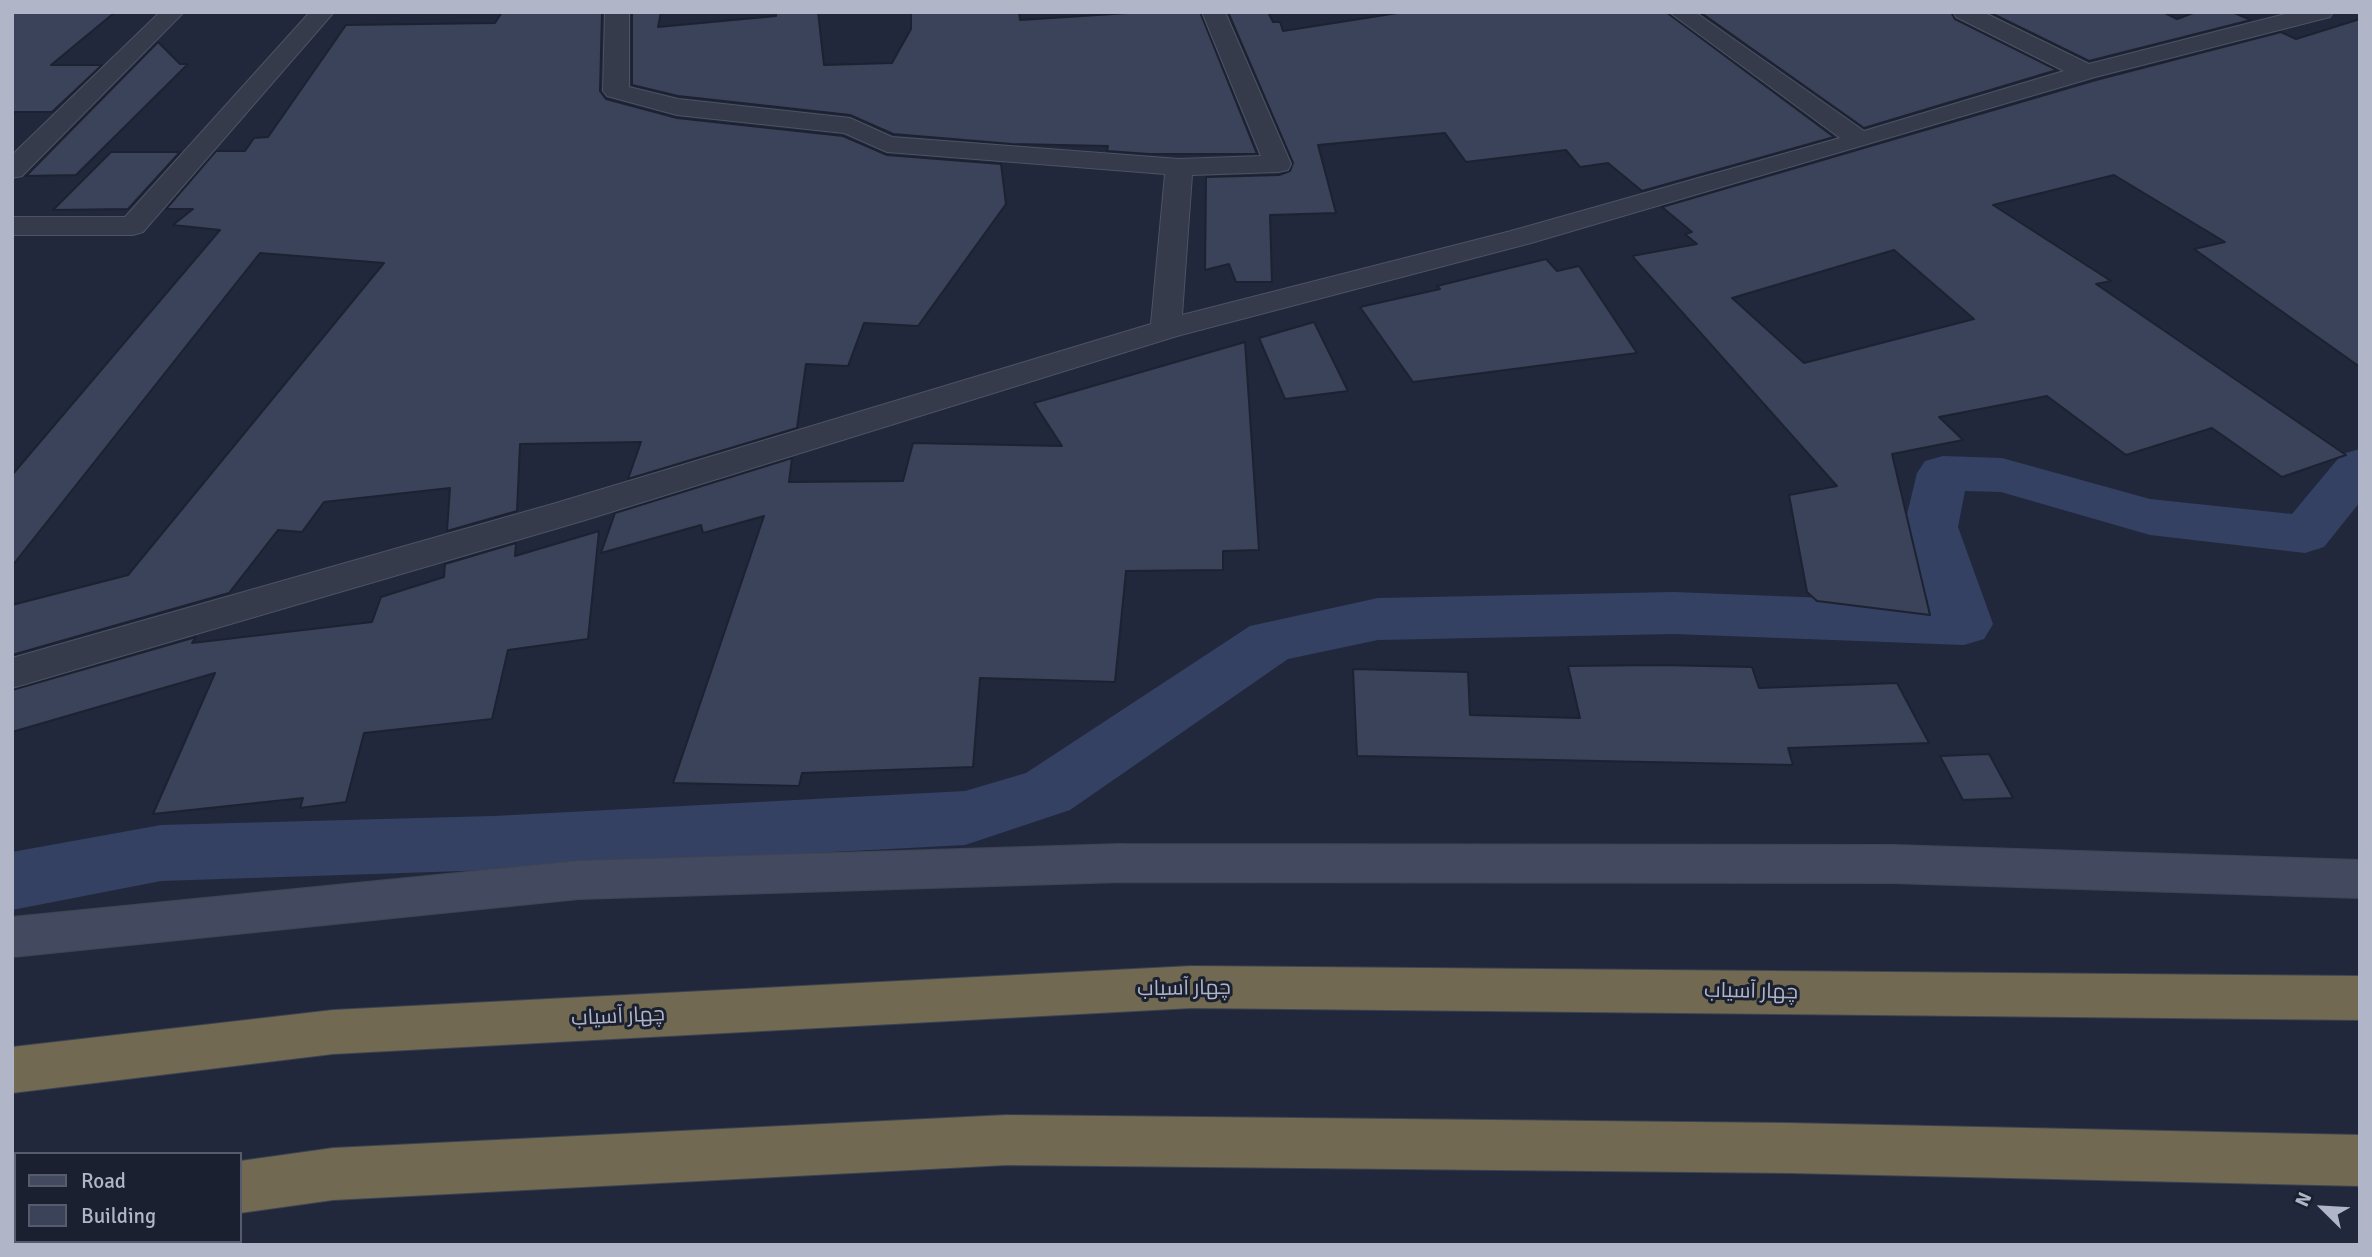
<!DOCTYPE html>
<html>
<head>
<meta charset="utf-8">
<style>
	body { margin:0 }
	#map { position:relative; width:2372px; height:1257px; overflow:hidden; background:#21283b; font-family:Signika,sans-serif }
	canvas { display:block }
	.frame { position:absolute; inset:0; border:14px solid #b0b6c7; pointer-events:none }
	.legend { position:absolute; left:14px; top:1152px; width:228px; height:91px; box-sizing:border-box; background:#1a202f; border:2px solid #565c6c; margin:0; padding:9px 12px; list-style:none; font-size:21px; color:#b0b6c7 }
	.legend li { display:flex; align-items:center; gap:14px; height:35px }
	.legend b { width:35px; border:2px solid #565c6c }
	.north { position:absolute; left:2288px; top:1173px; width:70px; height:70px; -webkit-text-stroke:5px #1a202f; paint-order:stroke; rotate:294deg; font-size:19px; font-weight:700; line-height:28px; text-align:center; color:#b0b6c7 }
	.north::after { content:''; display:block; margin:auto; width:24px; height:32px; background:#b0b6c7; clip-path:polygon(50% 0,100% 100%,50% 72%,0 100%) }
</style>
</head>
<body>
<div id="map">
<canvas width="2372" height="1257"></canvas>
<div class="frame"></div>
<ul class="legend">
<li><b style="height:9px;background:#43495e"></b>Road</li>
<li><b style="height:19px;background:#3a4359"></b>Building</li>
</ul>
<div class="north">N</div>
</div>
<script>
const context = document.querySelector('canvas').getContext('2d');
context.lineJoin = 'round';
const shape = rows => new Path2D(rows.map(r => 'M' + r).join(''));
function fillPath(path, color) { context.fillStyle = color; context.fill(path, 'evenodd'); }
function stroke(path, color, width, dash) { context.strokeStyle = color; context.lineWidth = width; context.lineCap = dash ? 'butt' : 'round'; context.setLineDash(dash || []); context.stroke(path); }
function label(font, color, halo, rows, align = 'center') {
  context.font = font + ' Signika,Cairo,sans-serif'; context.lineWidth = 6; context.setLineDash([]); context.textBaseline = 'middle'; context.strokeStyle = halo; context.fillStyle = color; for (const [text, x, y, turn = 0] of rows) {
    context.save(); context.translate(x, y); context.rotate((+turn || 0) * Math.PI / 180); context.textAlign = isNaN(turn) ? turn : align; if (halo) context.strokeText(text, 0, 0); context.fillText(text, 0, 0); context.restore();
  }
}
const canal = shape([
	[2360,449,2360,502,2324,547,2305,553,2150,535,2001,492,1965,491,1958,527,1993,624,1984,639,1964,645,1674,634,1378,640,1288,659,1070,810,965,845,494,870,161,881,12,910,12,852,161,825,494,816,965,791,1026,773,1250,626,1378,598,1674,592,1928,602,1904,527,1917,473,1925,461,1943,456,2002,458,2150,499,2292,514,2342,454,2360,449]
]);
const building = shape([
	[502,12,602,12,600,91,606,99,677,118,843,136,887,155,1001,164,1006,204,918,326,864,323,848,366,806,364,797,428,628,479,641,442,520,444,517,511,447,531,450,488,324,502,302,532,278,530,229,593,12,655,12,605,128,575,384,263,260,253,12,566,12,475,220,230,173,225,193,209,166,209,216,151,245,151,254,138,268,137,346,25,495,23,502,12],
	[632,12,661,12,658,27,776,16,776,12,818,12,824,65,892,63,911,29,911,12,1019,12,1020,20,1144,12,1200,12,1257,154,1149,154,1107,151,1108,146,1012,144,893,134,850,115,678,96,632,85,632,12],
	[1228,12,1268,12,1273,22,1280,22,1283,31,1404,12,1666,12,1834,137,1642,191,1608,163,1580,167,1566,150,1466,162,1445,133,1318,145,1336,213,1270,215,1272,282,1236,282,1229,264,1205,270,1206,177,1279,175,1290,171,1293,163,1228,12],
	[1700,12,1951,12,1955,19,2057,70,1864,128,1700,12],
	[1989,12,2163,12,2177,19,2196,12,2232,12,2251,20,2089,61,1989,12],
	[12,13,114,13,51,65,102,65,52,112,12,112,12,13],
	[2360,19,2360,367,2194,249,2225,242,2114,175,1993,205,2111,281,2096,284,2346,455,2282,477,2212,428,2126,455,2047,396,1939,417,1963,440,1892,454,1930,615,1817,601,1807,592,1789,495,1837,486,1632,256,1697,244,1685,234,1692,232,1662,207,2096,80,2281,32,2296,39,2360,19],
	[1894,250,1974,319,1804,363,1732,298,1894,250],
	[158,42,180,64,188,64,76,175,26,176,158,42],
	[111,152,180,152,128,209,53,210,111,152],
	[1546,259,1557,271,1579,266,1637,353,1413,382,1360,307,1440,289,1437,286,1546,259],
	[1314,322,1348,391,1285,399,1259,338,1314,322],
	[1245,342,1259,550,1223,551,1223,570,1126,571,1115,682,980,678,973,767,802,773,799,786,673,783,764,516,703,533,701,525,601,553,615,513,792,458,789,482,903,481,913,443,1062,446,1034,403,1245,342],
	[599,531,588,639,508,650,492,719,364,733,346,802,300,808,303,798,153,814,215,673,12,732,12,690,196,637,192,643,372,622,381,597,444,577,445,564,516,543,515,556,599,531],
	[1660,665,1752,667,1759,688,1897,683,1929,743,1788,748,1793,765,1357,756,1353,669,1468,672,1470,715,1580,718,1568,666,1660,665],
	[1989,754,2013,798,1963,800,1940,756,1989,754]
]);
const street = shape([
	[160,12,184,12,22,176,12,178,12,155,160,12],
	[310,12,334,12,143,232,133,235,12,235,12,217,125,217,310,12],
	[605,12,629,12,629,87,678,99,850,118,892,137,1179,159,1261,156,1202,12,1225,12,1291,164,1288,170,1278,172,1192,175,1182,315,1511,231,1840,138,1669,12,1695,12,1864,131,2064,71,1956,17,1953,12,1983,12,2089,64,2293,12,2333,12,2330,17,2095,77,1531,243,1177,336,582,521,12,688,12,658,556,503,1151,324,1165,174,887,152,844,133,677,115,607,96,603,91,605,12]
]);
const secondary = shape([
	[1121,844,1893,845,2360,860,2360,898,1893,883,1121,882,579,899,12,957,12,917,579,861,1121,844]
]);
const highway = shape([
	[1192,966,2360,976,2360,1020,1192,1008,333,1054,12,1093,12,1047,333,1010,1192,966],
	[1007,1115,1789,1123,2360,1135,2360,1186,1789,1173,1007,1165,333,1200,240,1213,240,1161,333,1148,1007,1115],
	[16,1189,16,1241,19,1241,12,1244,12,1190,16,1189]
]);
const nearStreetnames = [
	["چهار آسیاب",1184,989,-1],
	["چهار آسیاب",1751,992,1],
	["چهار آسیاب",618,1017,-3]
];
fillPath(canal, '#354162');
fillPath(building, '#3a4359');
stroke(building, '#1c2231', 2);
stroke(street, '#4d5363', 2);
stroke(secondary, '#3e4454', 2);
stroke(highway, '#3d4352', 2);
fillPath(street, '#353b4b');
fillPath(secondary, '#43495e');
fillPath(highway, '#716952');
label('21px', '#b0b6c7', '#1a202f', nearStreetnames);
</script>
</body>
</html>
